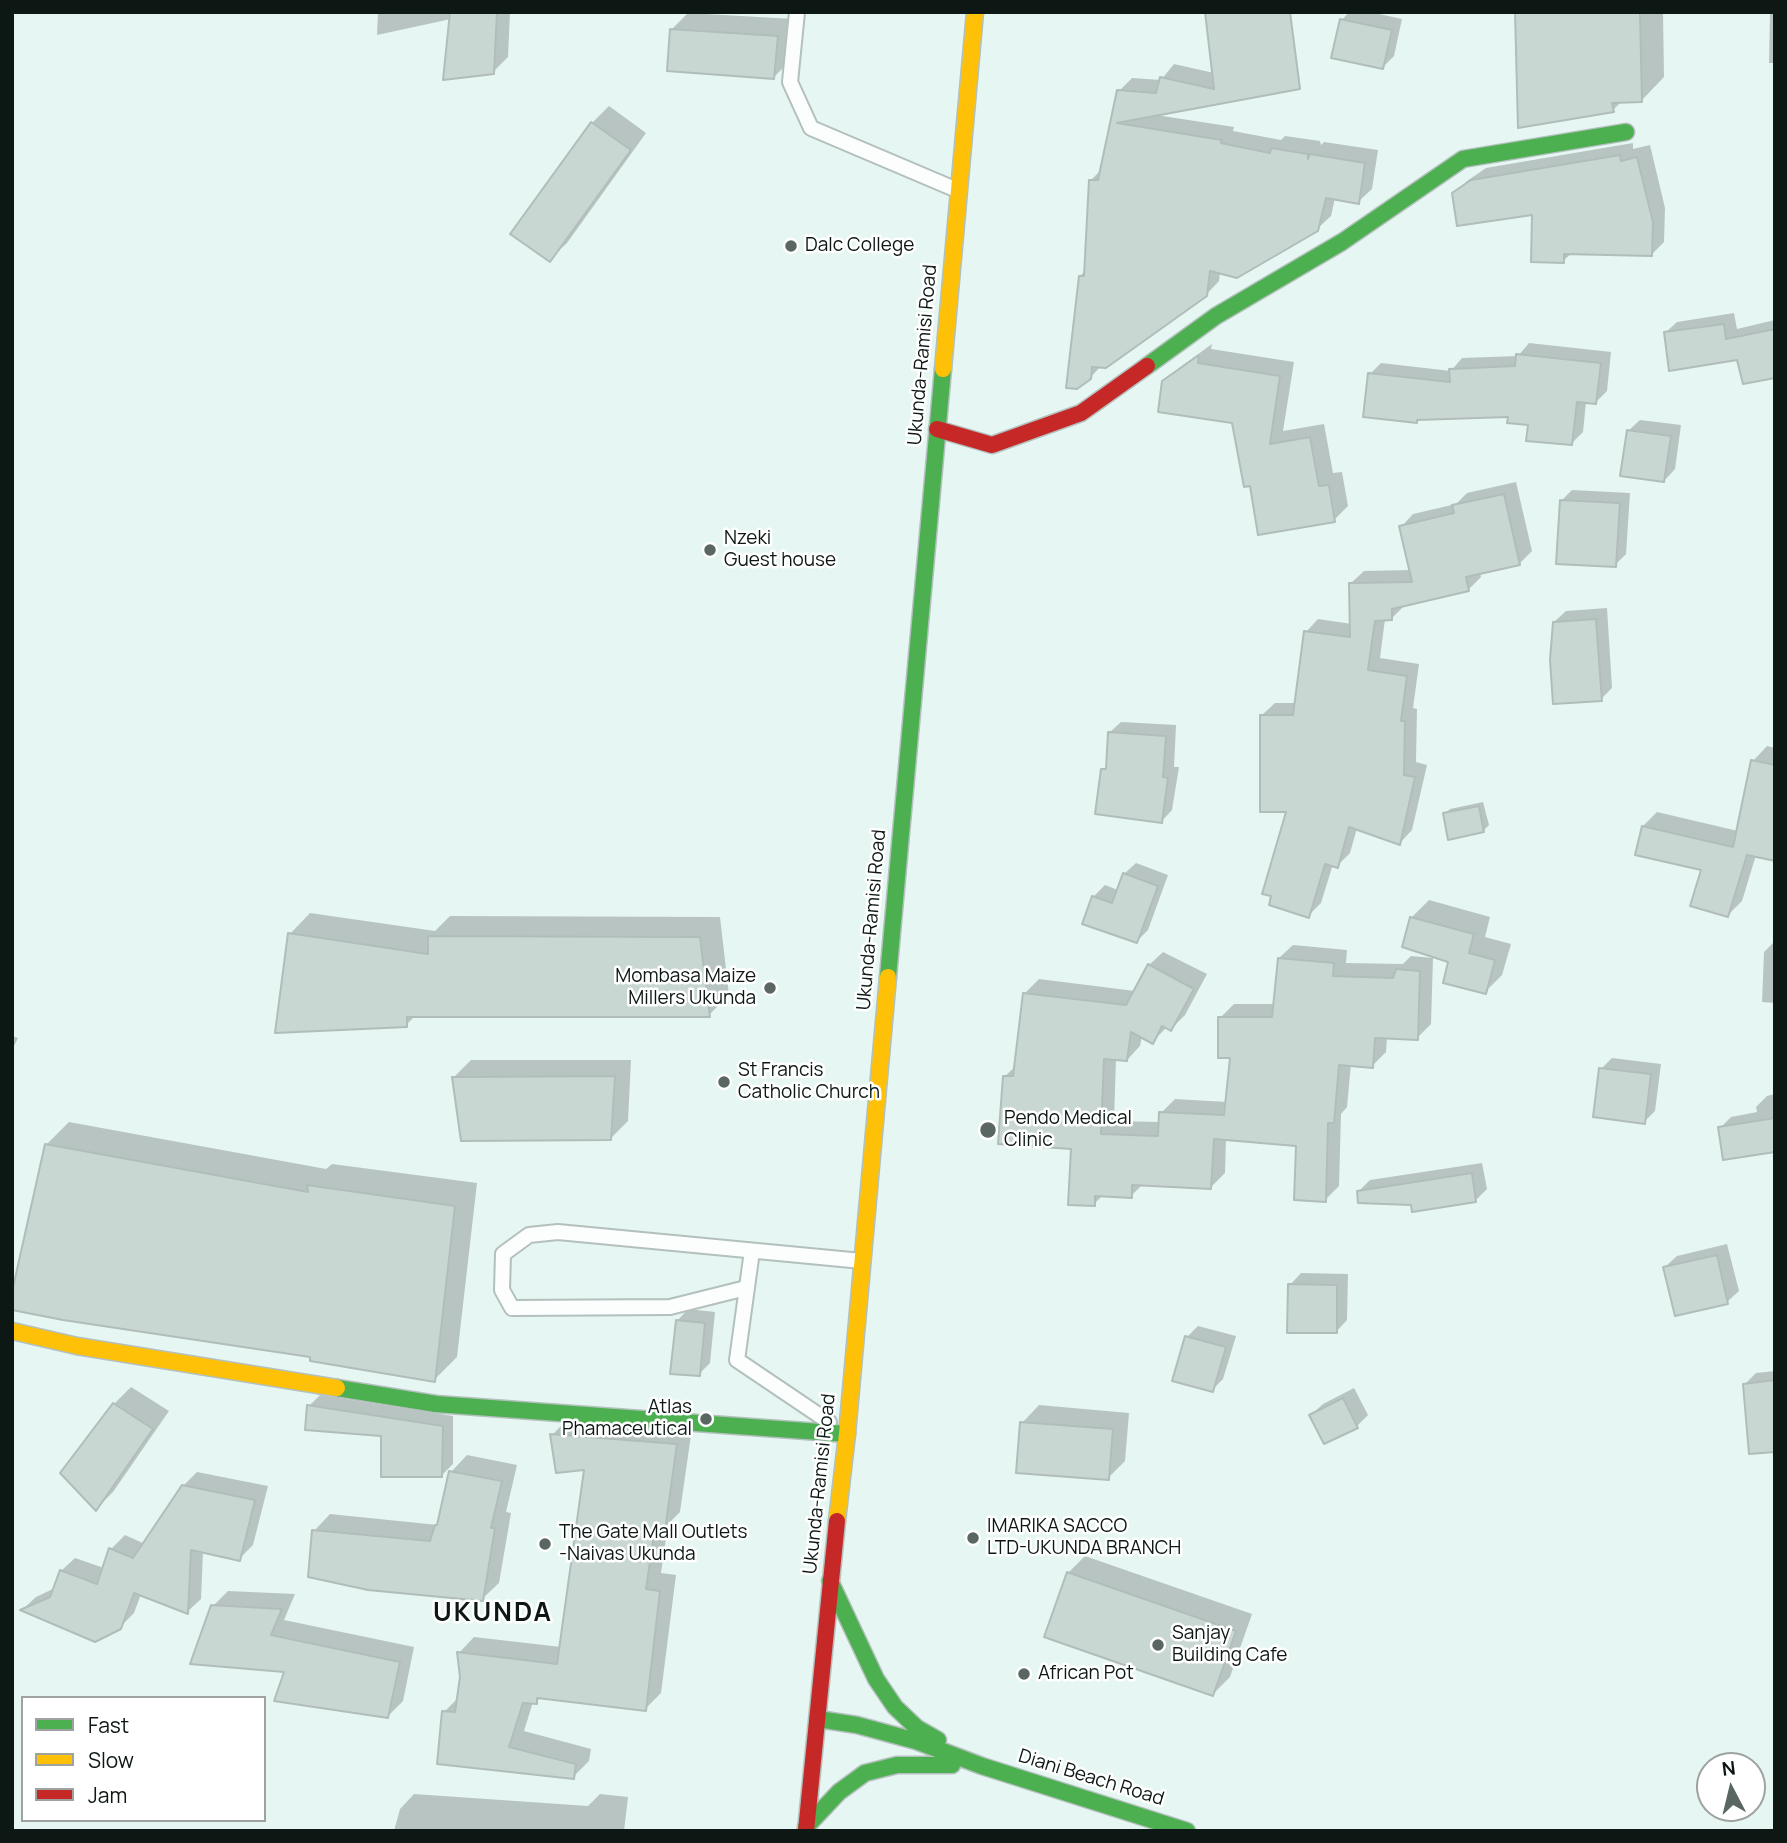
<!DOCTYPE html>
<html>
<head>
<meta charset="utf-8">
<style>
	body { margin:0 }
	#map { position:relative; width:1787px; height:1843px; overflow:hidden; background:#e6f6f2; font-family:Manrope,sans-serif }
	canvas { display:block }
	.frame { position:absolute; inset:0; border:14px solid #0d1815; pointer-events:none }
	.legend { position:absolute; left:21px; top:1696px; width:245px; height:126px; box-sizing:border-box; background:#fff; border:2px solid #9ea3a1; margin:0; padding:9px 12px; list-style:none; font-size:21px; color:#0d1815 }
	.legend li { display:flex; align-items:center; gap:14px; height:35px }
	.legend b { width:35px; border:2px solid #9ea3a1 }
	.north { position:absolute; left:1696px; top:1752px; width:70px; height:70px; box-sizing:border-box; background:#fff; border:2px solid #9ea3a1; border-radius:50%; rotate:353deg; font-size:19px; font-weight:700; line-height:28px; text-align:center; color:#0d1815 }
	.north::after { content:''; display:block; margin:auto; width:24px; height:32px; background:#596662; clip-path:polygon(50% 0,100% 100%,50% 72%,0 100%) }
</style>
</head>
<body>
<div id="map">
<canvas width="1787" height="1843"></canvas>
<div class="frame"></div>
<ul class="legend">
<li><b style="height:9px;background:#4caf50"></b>Fast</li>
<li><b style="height:9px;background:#ffc107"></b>Slow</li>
<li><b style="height:9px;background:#c62828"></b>Jam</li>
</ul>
<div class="north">N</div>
</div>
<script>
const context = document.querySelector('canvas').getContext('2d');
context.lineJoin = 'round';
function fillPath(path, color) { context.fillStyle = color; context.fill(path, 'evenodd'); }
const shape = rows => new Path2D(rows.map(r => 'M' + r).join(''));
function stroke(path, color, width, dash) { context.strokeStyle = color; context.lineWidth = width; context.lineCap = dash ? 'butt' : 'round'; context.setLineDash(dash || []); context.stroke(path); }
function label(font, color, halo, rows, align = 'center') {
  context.font = font + ' Manrope,sans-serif'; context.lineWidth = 5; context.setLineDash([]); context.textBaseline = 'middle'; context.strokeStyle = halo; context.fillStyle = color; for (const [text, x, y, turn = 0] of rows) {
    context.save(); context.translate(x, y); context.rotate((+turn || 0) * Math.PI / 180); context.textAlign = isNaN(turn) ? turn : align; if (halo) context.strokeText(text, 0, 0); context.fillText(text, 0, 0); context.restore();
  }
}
const shadow = shape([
	[378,12,510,12,508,57,493,72,451,19,377,35],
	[1349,12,1370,12,1402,19,1394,56,1383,67,1342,20],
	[1517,12,1663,12,1664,77,1642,100,1622,101,1613,110],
	[1770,12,1775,12,1775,63,1769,63],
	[688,13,794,19,791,60,774,77,671,30],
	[1174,64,1214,73,1296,77,1156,115,1234,127,1233,131,1281,140,1285,136,1320,141,1321,145,1324,142,1378,150,1372,189,1358,202,1335,198,1331,216,1317,229,1220,272,1219,281,1206,295,1101,366,1090,378,1080,276,1086,270,1091,180,1102,169,1119,91,1132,78,1161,80],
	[609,106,646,133,567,243,550,259,592,123],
	[1633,143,1633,149,1650,145,1665,208,1664,242,1651,255,1573,252,1563,261,1534,213,1454,194,1467,181,1486,168],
	[1734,313,1737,329,1775,320,1775,376,1739,358,1665,333,1677,322],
	[1529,343,1611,352,1607,391,1595,403,1586,402,1583,432,1572,443,1509,415,1419,419,1416,421,1370,374,1381,363,1451,371,1462,358,1518,356],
	[1212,344,1211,349,1294,362,1283,431,1324,424,1333,473,1342,472,1348,506,1334,520,1252,484,1234,422,1164,382,1179,368],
	[1640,420,1681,425,1675,469,1664,481,1628,431],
	[1516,482,1532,551,1519,564,1480,572,1481,577,1468,590,1404,606,1391,619,1385,619,1380,658,1419,664,1413,708,1417,709,1416,762,1427,765,1412,830,1400,843,1357,828,1350,853,1337,866,1333,864,1321,903,1308,916,1288,810,1262,715,1275,703,1296,703,1306,632,1318,619,1352,624,1351,583,1364,571,1411,570,1401,527,1413,514,1456,504,1467,493],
	[1572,490,1630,493,1626,554,1615,565,1561,501],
	[1607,608,1612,688,1601,699,1554,622,1566,611],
	[1121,722,1176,725,1174,767,1179,767,1172,810,1161,822,1103,770,1108,765,1109,733],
	[1767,746,1775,748,1775,859,1756,855,1742,901,1728,915,1703,869,1643,826,1657,812,1738,831,1753,761],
	[1483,802,1489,825,1484,830,1445,814,1450,809],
	[1136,863,1168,875,1148,930,1137,941,1093,897,1105,885,1118,890,1124,874],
	[1429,900,1490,917,1485,937,1511,944,1502,975,1485,992,1450,961,1412,917],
	[310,913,435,931,450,916,720,917,729,995,709,1015,416,1015,406,1025,290,934],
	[1775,941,1775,1003,1762,1002,1764,952],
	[1293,945,1347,950,1346,963,1403,964,1411,956,1433,958,1431,1024,1417,1038,1387,1037,1386,1052,1372,1066,1351,1064,1347,1107,1341,1114,1339,1186,1325,1200,1298,1145,1226,1138,1225,1173,1211,1187,1143,1184,1131,1196,1103,1195,1094,1204,1072,1147,1005,1076,1016,1066,1025,993,1039,979,1135,991,1149,965,1163,952,1207,974,1185,1015,1171,1029,1166,1028,1152,1042,1142,1036,1140,1046,1127,1060,1116,1058,1114,1121,1160,1122,1161,1113,1175,1099,1227,1102,1232,1056,1220,1018,1234,1004,1275,1004,1279,958],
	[12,1036,18,1038,12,1050],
	[1612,1058,1661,1064,1655,1111,1644,1122,1601,1069],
	[471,1060,631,1060,628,1121,611,1138,454,1077],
	[1775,1094,1775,1150,1720,1128,1731,1117,1757,1112,1756,1107,1767,1096],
	[69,1122,326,1169,332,1164,477,1183,457,1357,434,1380,312,1355,46,1145],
	[1482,1163,1487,1189,1476,1200,1413,1203,1359,1191,1370,1180],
	[1727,1244,1739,1291,1727,1302,1665,1267,1677,1256],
	[1301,1273,1348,1274,1347,1320,1336,1332,1290,1285],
	[688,1309,715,1312,710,1363,699,1374,677,1321],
	[1198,1326,1236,1336,1223,1379,1212,1390,1187,1337],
	[1775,1371,1775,1450,1745,1384,1756,1373],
	[131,1387,169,1411,113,1492,96,1509,114,1404],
	[1354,1388,1368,1415,1357,1426,1311,1415,1323,1404],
	[320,1395,453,1416,453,1464,442,1475,383,1434,309,1406],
	[1039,1405,1129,1413,1125,1461,1108,1478,1022,1423],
	[568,1419,692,1428,680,1512,668,1524,661,1573,676,1575,661,1693,645,1709,542,1697,536,1702,533,1702,524,1731,591,1749,589,1761,573,1777,439,1763,444,1712,459,1697,462,1677,459,1653,474,1637,561,1647,586,1468,552,1435],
	[467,1455,517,1465,506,1512,511,1513,499,1583,482,1599,314,1531,330,1514,438,1525,451,1472],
	[197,1472,268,1486,253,1545,239,1559,203,1551,201,1599,187,1612,141,1594,134,1613,120,1627,23,1609,36,1597,55,1588,61,1571,75,1558,104,1568,111,1549,125,1535,145,1544,183,1486],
	[1085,1556,1252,1614,1230,1677,1213,1694,1068,1573],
	[228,1591,295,1594,284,1620,414,1647,403,1701,388,1716,286,1670,213,1606],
	[414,1794,588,1806,600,1794,628,1797,624,1831,394,1831,400,1809]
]);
const building = shape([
	[450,12,497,12,494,74,443,80,450,12],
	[1205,12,1290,12,1300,89,1117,123,1222,140,1221,143,1270,153,1271,148,1308,154,1308,159,1310,154,1365,163,1359,204,1326,198,1318,231,1237,278,1210,271,1207,296,1106,368,1092,367,1091,379,1077,389,1066,388,1079,276,1084,276,1089,180,1098,180,1117,90,1156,93,1160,77,1214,89,1205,12],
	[1515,12,1640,12,1642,102,1612,103,1614,112,1518,128,1515,12],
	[1340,19,1392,30,1383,69,1331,58,1340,19],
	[670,29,778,36,774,79,667,71,670,29],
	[591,122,631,150,550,262,510,234,591,122],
	[1620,155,1621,161,1637,157,1653,222,1652,256,1564,254,1564,263,1531,262,1532,215,1457,226,1452,193,1471,180,1620,155],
	[1724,324,1726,339,1775,329,1775,378,1743,384,1737,360,1669,371,1664,332,1724,324],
	[1516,354,1601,363,1596,404,1577,402,1572,445,1526,441,1528,425,1507,423,1508,417,1417,420,1417,423,1363,417,1368,373,1450,382,1449,369,1515,366,1516,354],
	[1199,355,1198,363,1280,376,1270,444,1310,437,1319,486,1329,485,1335,522,1258,535,1250,486,1244,487,1232,423,1158,412,1162,381,1199,355],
	[1627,430,1671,436,1664,482,1620,476,1627,430],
	[1504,494,1520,565,1466,577,1469,591,1392,609,1392,620,1375,621,1368,670,1407,676,1401,721,1405,721,1404,775,1415,777,1400,845,1349,827,1338,868,1325,864,1309,918,1269,905,1271,896,1262,894,1286,812,1260,812,1260,715,1293,715,1304,631,1350,637,1349,583,1412,582,1399,526,1454,513,1452,505,1504,494],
	[1560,500,1620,503,1616,567,1556,564,1560,500],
	[1596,619,1602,701,1553,704,1550,660,1553,622,1596,619],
	[1108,732,1166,736,1163,777,1168,778,1162,823,1095,814,1101,769,1106,769,1108,732],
	[1751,760,1775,765,1775,861,1747,855,1728,917,1690,906,1701,870,1635,855,1642,826,1733,847,1751,760],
	[1479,806,1484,832,1448,840,1443,813,1479,806],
	[1123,873,1158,886,1137,943,1082,924,1092,896,1112,903,1123,873],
	[1410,917,1474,934,1469,953,1495,960,1486,994,1443,983,1448,962,1402,947,1410,917],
	[288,933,428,954,428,936,700,937,710,1017,407,1017,407,1027,275,1033,288,933],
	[1278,958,1334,963,1333,976,1393,978,1396,969,1420,971,1418,1040,1375,1038,1373,1068,1339,1065,1334,1123,1328,1123,1326,1202,1294,1200,1296,1146,1214,1139,1211,1189,1132,1185,1132,1198,1095,1196,1095,1206,1068,1205,1071,1149,998,1144,1003,1076,1013,1076,1023,993,1126,1005,1148,964,1194,989,1171,1031,1162,1026,1153,1044,1131,1032,1127,1061,1104,1059,1101,1134,1158,1136,1159,1112,1224,1115,1230,1058,1218,1058,1218,1017,1272,1017,1278,958],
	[1599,1068,1651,1074,1645,1124,1593,1117,1599,1068],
	[615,1076,611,1140,461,1141,452,1077,615,1076],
	[1775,1118,1775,1152,1723,1160,1718,1127,1775,1118],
	[45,1144,308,1192,307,1185,455,1206,435,1382,310,1361,310,1357,63,1320,12,1310,12,1292,45,1144],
	[1472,1173,1476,1202,1412,1212,1411,1205,1358,1203,1357,1191,1472,1173],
	[1717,1255,1728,1304,1675,1316,1663,1267,1717,1255],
	[1288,1284,1337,1285,1337,1333,1287,1333,1288,1284],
	[676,1320,705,1323,700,1376,670,1374,676,1320],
	[1185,1336,1226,1347,1213,1392,1172,1381,1185,1336],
	[1775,1380,1775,1452,1749,1454,1743,1384,1775,1380],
	[1343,1398,1358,1428,1324,1444,1309,1415,1343,1398],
	[113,1403,153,1429,96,1511,60,1473,113,1403],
	[307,1405,443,1426,442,1477,381,1477,381,1436,305,1430,307,1405],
	[1020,1422,1113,1429,1109,1480,1016,1473,1020,1422],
	[550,1434,677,1444,665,1530,655,1528,646,1589,660,1591,646,1711,537,1698,537,1704,523,1703,509,1747,576,1764,574,1779,437,1764,442,1711,455,1712,460,1677,457,1652,557,1664,584,1470,556,1473,550,1434],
	[449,1471,502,1481,491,1528,495,1528,483,1601,368,1590,308,1577,312,1530,430,1541,435,1525,437,1525,449,1471],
	[182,1485,255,1500,240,1561,191,1550,188,1614,134,1593,121,1629,95,1642,20,1610,50,1597,60,1570,97,1584,109,1548,133,1558,182,1485],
	[1067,1572,1236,1631,1213,1696,1044,1637,1067,1572],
	[211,1605,282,1609,271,1635,400,1662,388,1718,274,1701,284,1672,190,1664,211,1605]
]);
const lane = shape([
	[797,12,790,82,811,128,957,190],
	[752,1251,737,1360,829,1422],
	[746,1288,670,1307,512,1308,502,1290,503,1254,529,1235,558,1232,862,1261]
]);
const fast = shape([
	[1147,366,1216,316,1342,242,1463,159,1626,132],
	[888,977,943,369],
	[337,1388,436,1404,847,1434],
	[830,1581,876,1679,895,1707,917,1728,938,1740],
	[818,1719,857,1725,916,1741,982,1766,1187,1831],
	[806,1827,839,1792,865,1773,897,1765,952,1765]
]);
const slow = shape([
	[943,369,975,12],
	[12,1331,77,1346,337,1388],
	[837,1521,847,1434,888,977]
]);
const jam = shape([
	[937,429,992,445,1081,413,1147,366],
	[806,1831,837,1521]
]);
const markers = [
	[791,246,7,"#596662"],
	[710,550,7,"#596662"],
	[770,988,7,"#596662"],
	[724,1082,7,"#596662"],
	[988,1130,9,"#596662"],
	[706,1419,7,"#596662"],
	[973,1538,7,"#596662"],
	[545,1544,7,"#596662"],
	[1158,1645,7,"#596662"],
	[1024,1674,7,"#596662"]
];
const poiNames = [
	["Dalc College",805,246],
	["Nzeki",724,539],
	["Guest house",724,561],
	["Mombasa Maize",756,977,"right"],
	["Millers Ukunda",756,999,"right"],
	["St Francis",738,1071],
	["Catholic Church",738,1093],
	["Pendo Medical",1004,1119],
	["Clinic",1004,1141],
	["Atlas",692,1408,"right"],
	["Phamaceutical",692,1430,"right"],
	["IMARIKA SACCO",987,1527],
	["LTD-UKUNDA BRANCH",987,1549],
	["The Gate Mall Outlets",559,1533],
	["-Naivas Ukunda",559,1555],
	["Sanjay",1172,1634],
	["Building Cafe",1172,1656],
	["African Pot",1038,1674]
];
const streetNames = [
	["Ukunda-Ramisi Road",923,355,-85],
	["Ukunda-Ramisi Road",872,920,-85],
	["Ukunda-Ramisi Road",820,1484,-84],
	["Diani Beach Road",1091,1778,17]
];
const districtNames = [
	["UKUNDA",493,1614]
];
fillPath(shadow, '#0003');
fillPath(building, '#c9d7d3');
stroke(building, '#b0bdb9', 2);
stroke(lane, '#b3c0bd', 18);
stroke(fast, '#b3c0bd', 19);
stroke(slow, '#b3c0bd', 19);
stroke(jam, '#b3c0bd', 19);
stroke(lane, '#fbfefd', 14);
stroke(fast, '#4caf50', 16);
stroke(slow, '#ffc107', 16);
stroke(jam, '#c62828', 16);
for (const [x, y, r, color] of markers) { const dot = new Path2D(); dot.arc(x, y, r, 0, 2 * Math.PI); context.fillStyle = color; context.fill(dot); stroke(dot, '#fff', 2.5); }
label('19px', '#0d1815', '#fff', poiNames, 'left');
label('19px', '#0d1815', '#fff', streetNames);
context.letterSpacing = '2px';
label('bold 26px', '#0d1815', '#fff', districtNames);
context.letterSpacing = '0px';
</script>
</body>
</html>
